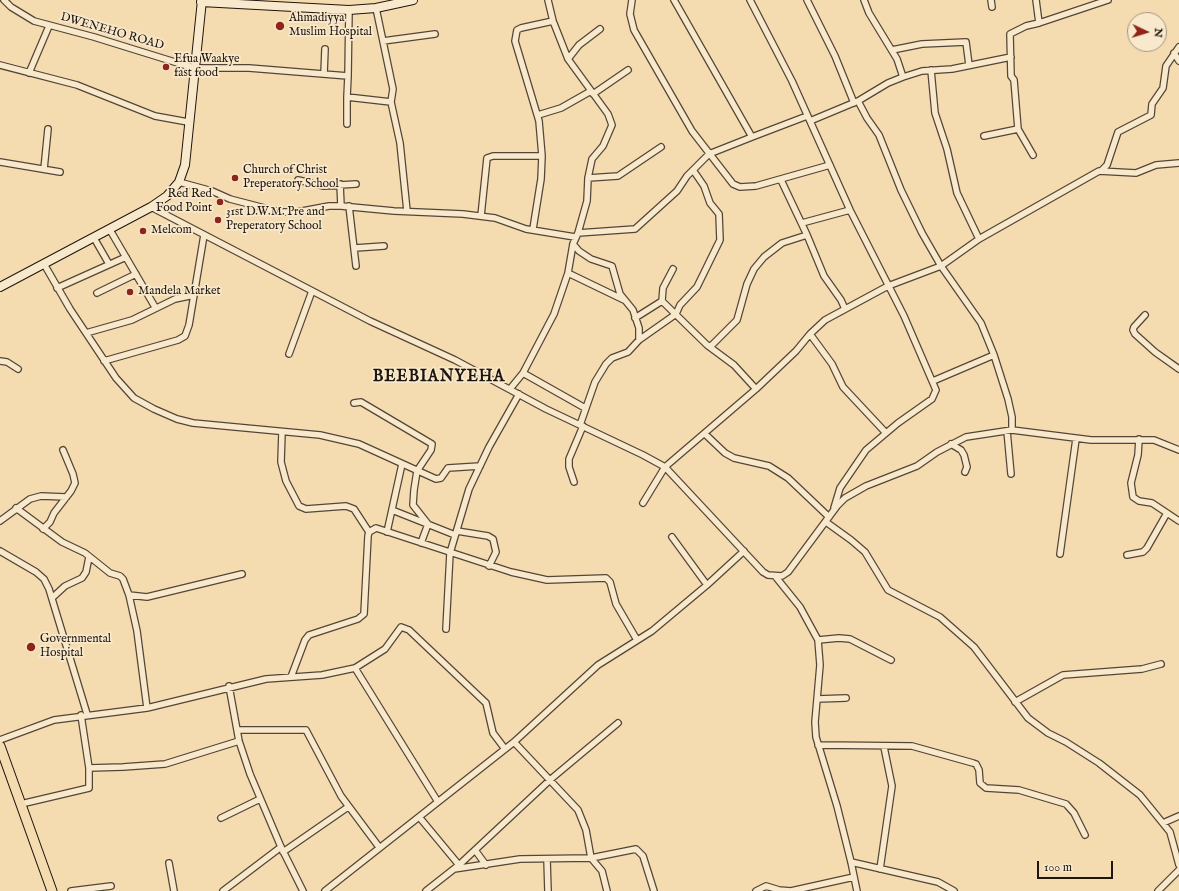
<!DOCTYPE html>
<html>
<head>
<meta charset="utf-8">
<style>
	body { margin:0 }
	#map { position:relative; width:1179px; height:891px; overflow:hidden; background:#f5dbb0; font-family:"IM FELL English",serif }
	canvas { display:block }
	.north { position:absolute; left:1127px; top:12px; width:40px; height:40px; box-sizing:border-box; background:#f8e8cc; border:1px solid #a19480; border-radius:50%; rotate:94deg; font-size:11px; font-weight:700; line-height:16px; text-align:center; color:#1e150e }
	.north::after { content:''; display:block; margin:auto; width:14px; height:18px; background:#8f2418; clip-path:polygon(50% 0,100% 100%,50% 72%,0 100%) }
	.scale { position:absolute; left:1037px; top:861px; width:76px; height:18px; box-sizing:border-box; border:2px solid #1e150e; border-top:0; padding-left:5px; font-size:12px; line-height:14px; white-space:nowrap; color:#1e150e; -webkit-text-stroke:3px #f8e8cc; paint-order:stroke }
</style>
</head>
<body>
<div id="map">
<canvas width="1179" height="891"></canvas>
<div class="north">N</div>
<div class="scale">100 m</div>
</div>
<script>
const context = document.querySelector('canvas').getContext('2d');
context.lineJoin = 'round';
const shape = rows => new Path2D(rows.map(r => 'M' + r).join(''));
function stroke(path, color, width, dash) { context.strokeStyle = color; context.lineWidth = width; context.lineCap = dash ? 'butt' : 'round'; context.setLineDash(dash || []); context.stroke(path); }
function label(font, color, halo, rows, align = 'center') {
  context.font = font + ' "IM FELL English",serif'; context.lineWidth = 3.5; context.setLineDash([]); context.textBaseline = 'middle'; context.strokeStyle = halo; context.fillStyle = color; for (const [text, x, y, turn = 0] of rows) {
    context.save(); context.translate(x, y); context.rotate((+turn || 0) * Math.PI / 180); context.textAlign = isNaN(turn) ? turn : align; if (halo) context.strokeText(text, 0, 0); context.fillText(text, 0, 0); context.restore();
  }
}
const street = shape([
	[4,0,11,7,34,21,94,37,194,68,249,68,348,76,347,97,391,102],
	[548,0,553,21,568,59,608,114,612,125,603,146,592,159,588,178,587,201,578,233],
	[632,0,630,14,634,30,692,131,733,184,740,187,756,186,830,165],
	[674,0,752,137,807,116],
	[750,0,792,81,850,210,904,316,936,390,932,399,898,423,866,450,840,488,834,508],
	[807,0,835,56,854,103],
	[864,0,869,13,897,59,903,77],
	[991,0,992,7],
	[1036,0,1039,23,1108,0],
	[376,8,393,89,391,102,400,143,407,211],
	[383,41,435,34],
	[892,50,922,44,966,42,969,65],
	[1174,53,1179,61],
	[568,59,579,45,600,29],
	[0,65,77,85,155,116,188,122],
	[931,70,935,113,947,149,957,193,979,239],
	[29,73,49,26],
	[324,74,325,49],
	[348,76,349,10],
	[593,94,628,70],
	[858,101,867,118,879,135,901,190,922,233,941,266,981,323,994,355,1008,399,1012,417,1012,430],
	[538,115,561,108,591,91],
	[810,121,858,101,888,83,903,77,922,71,952,69,1011,57],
	[347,124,347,97],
	[984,136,1018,129],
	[1033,155,1018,129,1014,80,1011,76,1010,34,1026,26,1039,23],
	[0,162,60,172],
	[44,169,48,129],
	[1102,170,1107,165,1118,132,1151,115,1152,104,1163,88,1166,66,1179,47],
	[588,178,618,176,661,147],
	[298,180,324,186,356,184],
	[781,180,807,235,824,276,841,300,845,309],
	[179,182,212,191,230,199,280,212,297,212,329,206,341,206,394,211,463,214,495,218,526,229,575,237],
	[340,184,341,206],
	[349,206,356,266],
	[151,207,370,321,455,360,546,409,643,455,665,467,763,572,768,575,782,576,788,572,837,506,845,498,866,486,917,466,937,452,966,437,1012,430,1091,440,1154,440,1179,450],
	[481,216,487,158,493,156,542,156],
	[802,223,850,210],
	[533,229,541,179,542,156,539,121,515,41,517,30,521,28,553,21],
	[110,230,155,307],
	[94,238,109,264],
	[573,244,579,251,591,259,612,266,620,294,633,310,639,328,639,340],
	[355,248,384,246],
	[44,264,70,309,116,378,134,398,154,409,177,419,193,423,320,435,359,444,436,479,441,478,448,468,480,466],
	[673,269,663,288,662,301,707,345,734,365,756,389],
	[568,273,624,300],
	[57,288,126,257],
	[97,293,136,274],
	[1145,315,1134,327,1133,330,1135,334,1155,352,1179,369],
	[635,318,662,301],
	[86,333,132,320,175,299,194,295],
	[810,334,832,364,843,387,886,433],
	[710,347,737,320,747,284,754,269,764,257,782,243,807,235],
	[289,354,312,291],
	[0,361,7,362,18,369],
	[104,361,178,340,185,336,189,325,204,235],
	[523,373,585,408],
	[933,381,994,355],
	[510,389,523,373,554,314,568,273,573,244,578,233,635,229,677,191,687,176,709,154,752,137],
	[354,403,361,402,432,444,431,450,417,471,414,490,413,505,428,524,421,543],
	[580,425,595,382,606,364,612,358,628,352,639,340,676,314,680,305,697,287,720,240,719,214,710,203,704,186,693,170],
	[1007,431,1011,474],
	[282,432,281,462,286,481,299,506,306,509,346,506,354,509,369,532],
	[705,434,725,453,734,458,769,466,788,478,829,517],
	[1139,439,1138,455,1131,483,1133,497,1139,501,1152,503,1179,521],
	[951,444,961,450,964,455,967,467,965,472],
	[574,482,569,467,569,459,583,426],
	[643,503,665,467,756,389,796,351,810,334,825,320,888,286,941,266,979,239,1099,171,1136,173,1156,165,1179,163],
	[16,508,62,542,85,553,110,573,120,576,123,579,129,595,137,631,147,708],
	[392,510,455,535],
	[0,521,30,499,41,496,66,497],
	[826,522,851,540,865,552,888,590,940,617,974,647,1028,718,1048,733,1066,742,1099,763,1140,795,1170,832,1179,865],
	[43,529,50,522,54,513,71,491,75,483,73,474,63,450],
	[457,531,488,536,493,539,496,552,489,566],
	[387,532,402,464],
	[672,537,707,585],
	[0,551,36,572,44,579,49,589,87,714],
	[1060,554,1076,439],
	[1127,555,1143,552,1147,548,1167,513],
	[775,576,800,607,818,640,820,665,815,722,816,737,837,806,851,862,857,891],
	[129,595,147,597,242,574],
	[52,598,65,586,82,578,86,572,89,557],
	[446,629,450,553,469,489,489,447,519,394],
	[818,640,839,638,850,639,891,660],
	[355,668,438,802],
	[291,677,305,640,309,635,358,619,364,614,368,536,369,532,376,528,511,572,547,580,606,578,610,582,616,604,637,640],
	[229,686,239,741,250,774,281,847,303,891],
	[817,699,846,698],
	[1015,702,1063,675,1142,669,1161,664],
	[237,730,306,730,341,796,379,847],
	[0,740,54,720,147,708,266,679,322,675,355,668,385,649,401,627,409,630,486,703,493,733,505,749],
	[514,742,578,810,586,830,591,858,602,871,607,891],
	[818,745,912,746,973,763,976,764,979,770,980,783,986,788,1019,790,1066,804,1074,813,1085,835],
	[89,768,123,767,165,764,239,741],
	[21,804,89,788,89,768,81,715],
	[221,818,260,799],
	[420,818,459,865],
	[1163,823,1179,816],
	[475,850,486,865],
	[283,852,348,807],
	[547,859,548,891],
	[851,862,938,882,954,891],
	[169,863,174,891],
	[454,869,520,859,591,858,636,849,643,856,654,891],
	[880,869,892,786,884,747],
	[71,891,111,886],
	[223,891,281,847],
	[325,891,514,742,598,665,652,631,707,585,744,551],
	[426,891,459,865,551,779,618,723],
	[756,891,766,886,779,890,791,891,854,877],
	[1158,891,1179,870]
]);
const secondary = shape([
	[201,2,349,10,376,8,413,0],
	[0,287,151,207,167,196,179,182,185,165,202,0]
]);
const primary = shape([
	[0,746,52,891]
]);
const markers = [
	[280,26,5,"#8f2418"],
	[166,67,4,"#8f2418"],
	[235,178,4,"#8f2418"],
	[220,202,4,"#8f2418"],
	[218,220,4,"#8f2418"],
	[143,231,4,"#8f2418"],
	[130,292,4,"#8f2418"],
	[31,647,5,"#8f2418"]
];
const poiNames = [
	["Ahmadiyya",289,19],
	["Muslim Hospital",289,33],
	["Efua Waakye",174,60],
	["fast food",174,74],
	["Church of Christ",243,171],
	["Preperatory School",243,185],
	["Red Red",212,195,"right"],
	["Food Point",212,209,"right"],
	["31st D.W.M. Pre and",226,213],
	["Preperatory School",226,227],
	["Melcom",151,231],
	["Mandela Market",138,292],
	["Governmental",40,640],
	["Hospital",40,654]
];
const streetNames = [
	["DWENEHO ROAD",112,32,16]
];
const districtNames = [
	["BEEBIANYEHA",439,378]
];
stroke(street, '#544636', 8);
stroke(secondary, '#1e150e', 10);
stroke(primary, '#1e150e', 11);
stroke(street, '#f8e8cc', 5.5);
stroke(secondary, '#f8e8cc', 8);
stroke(primary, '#f5dbb0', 9);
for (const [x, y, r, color] of markers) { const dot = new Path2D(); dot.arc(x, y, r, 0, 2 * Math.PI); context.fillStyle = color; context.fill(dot); stroke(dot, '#f8e8cc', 1.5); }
label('12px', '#1e150e', '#f8e8cc', poiNames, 'left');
label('12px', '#1e150e', '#f8e8cc', streetNames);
context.letterSpacing = '1px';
label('bold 16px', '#1e150e', '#f8e8cc', districtNames);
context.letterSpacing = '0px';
</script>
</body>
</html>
